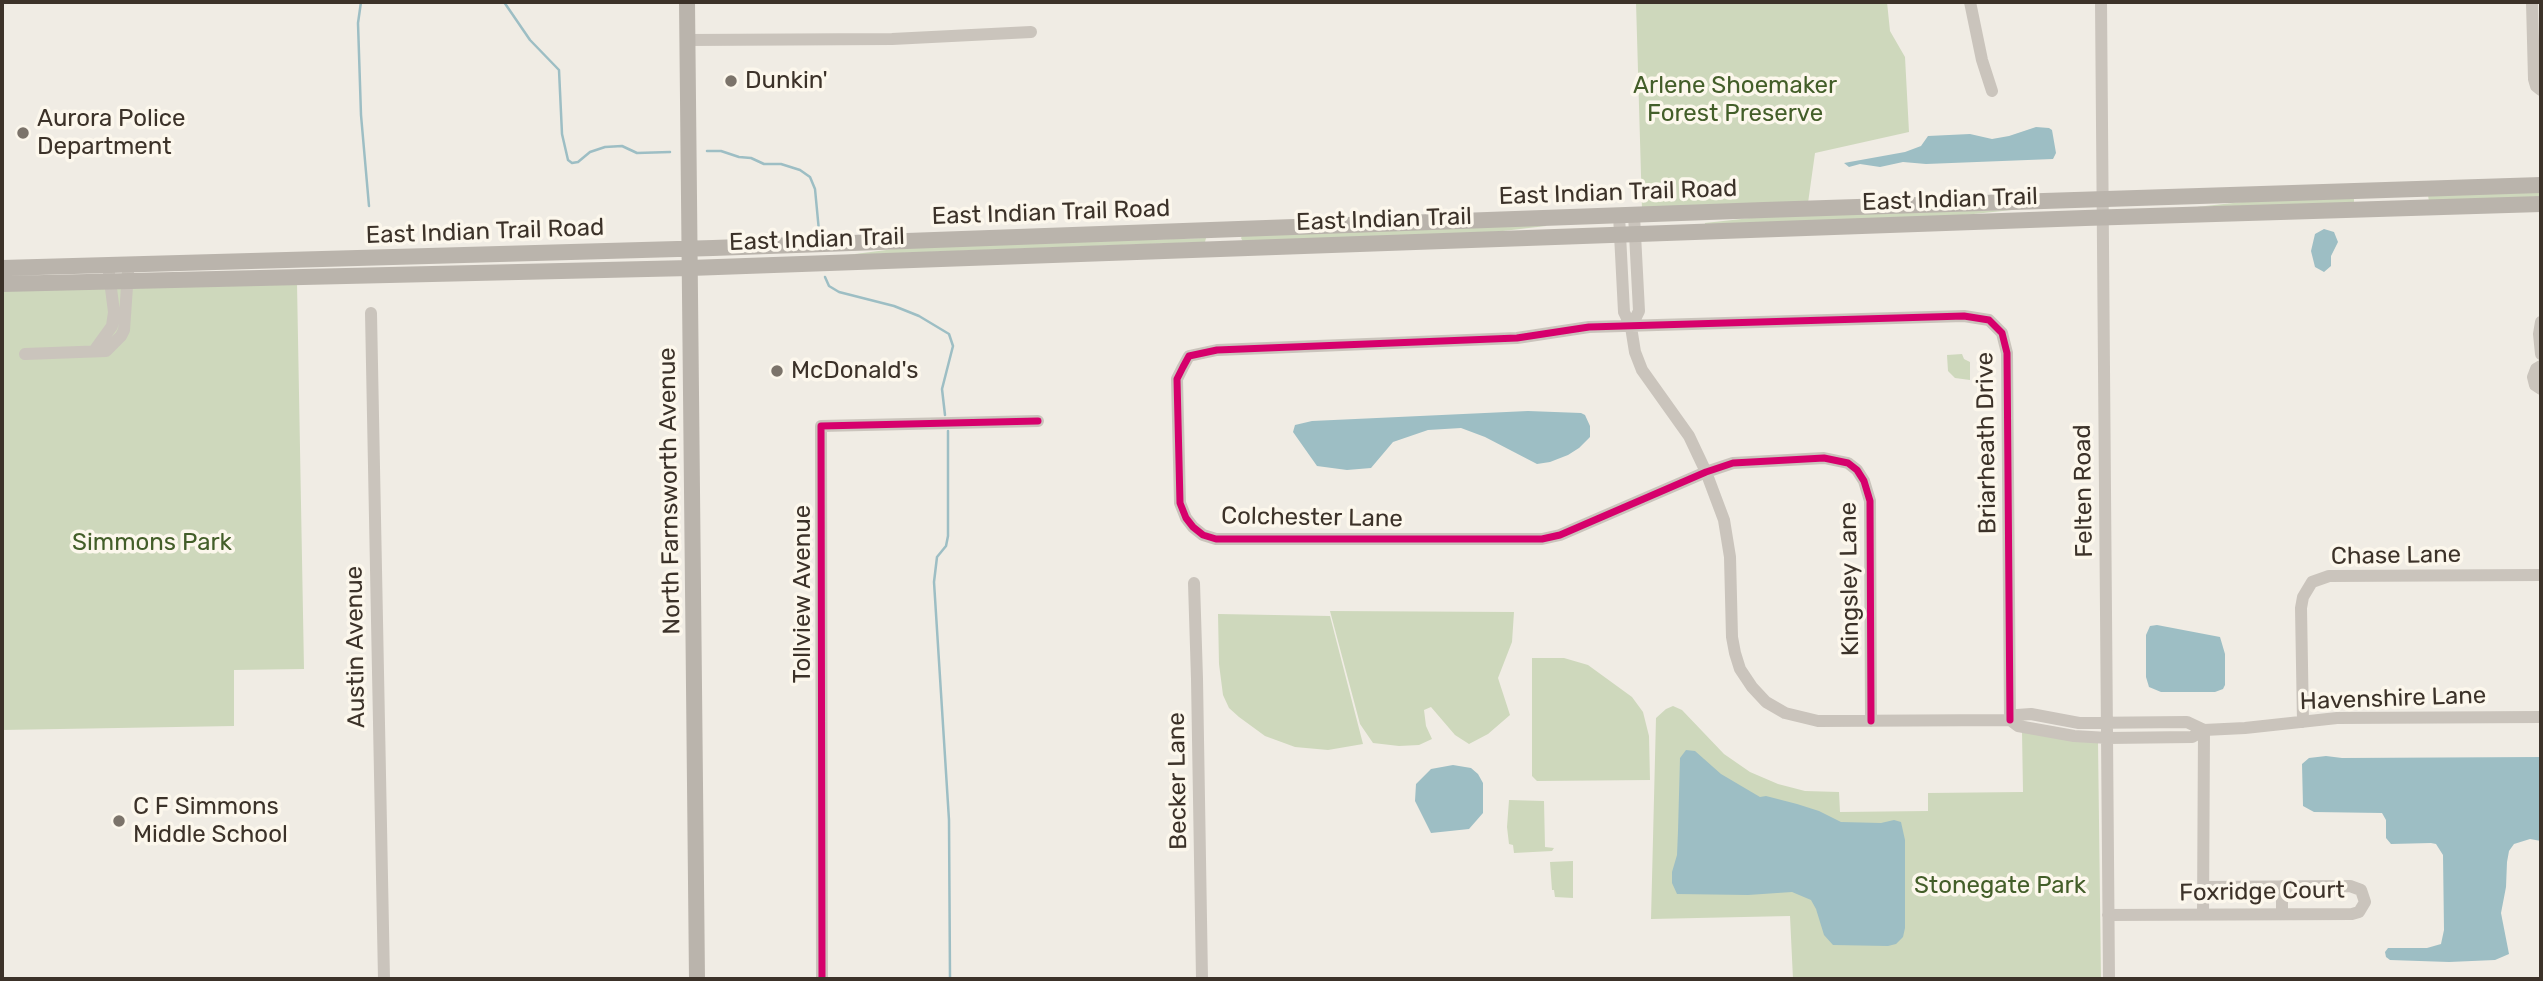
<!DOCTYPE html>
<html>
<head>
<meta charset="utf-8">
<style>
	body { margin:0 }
	#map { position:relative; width:2543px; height:981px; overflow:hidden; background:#f0ece4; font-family:Rubik,sans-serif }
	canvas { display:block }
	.frame { position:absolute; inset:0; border:4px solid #3c3229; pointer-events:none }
</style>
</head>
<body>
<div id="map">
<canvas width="2543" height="981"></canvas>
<div class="frame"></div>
</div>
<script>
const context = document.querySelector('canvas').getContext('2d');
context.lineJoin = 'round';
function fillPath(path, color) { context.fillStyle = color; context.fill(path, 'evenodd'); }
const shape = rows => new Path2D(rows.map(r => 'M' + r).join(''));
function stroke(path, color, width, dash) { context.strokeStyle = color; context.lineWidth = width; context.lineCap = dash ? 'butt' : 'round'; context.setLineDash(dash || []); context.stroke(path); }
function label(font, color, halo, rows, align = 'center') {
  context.font = font + ' Rubik,sans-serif'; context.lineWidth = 7; context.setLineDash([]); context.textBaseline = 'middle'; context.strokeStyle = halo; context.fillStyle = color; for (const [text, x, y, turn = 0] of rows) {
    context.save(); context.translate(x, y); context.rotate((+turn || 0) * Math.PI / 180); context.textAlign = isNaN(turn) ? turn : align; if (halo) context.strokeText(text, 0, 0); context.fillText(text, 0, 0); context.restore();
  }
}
const green = shape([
	[1636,2,1887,2,1890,31,1905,57,1909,132,1815,153,1808,203,1642,209],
	[2541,191,2541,199,2429,202,2428,195],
	[2354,197,2354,204,2196,207,2261,200],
	[2012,210,1945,217,1705,225,1705,223,1778,215],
	[1546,224,1546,226,1477,234,1243,242,1241,238,1242,236],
	[1206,238,1205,242,847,255,910,247],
	[297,283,304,669,234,670,234,726,2,730,2,289],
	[1962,354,1964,359,1970,362,1970,380,1955,378,1948,371,1947,355],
	[1330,611,1514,612,1512,642,1498,678,1510,715,1488,734,1469,744,1455,735,1431,707,1424,710,1426,726,1432,739,1419,745,1399,746,1373,743,1360,724],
	[1218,614,1330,616,1363,744,1328,750,1295,747,1265,736,1239,717,1229,708,1223,695,1219,664],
	[1532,658,1564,658,1588,665,1632,697,1643,712,1649,736,1650,780,1537,781,1532,776],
	[1673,706,1682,710,1724,754,1750,772,1778,784,1805,791,1839,792,1840,812,1928,811,1928,793,2023,792,2022,731,2098,742,2101,979,1793,979,1790,916,1651,919,1656,718,1666,709],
	[1509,800,1544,801,1545,847,1554,848,1552,851,1514,853,1513,845,1509,844,1507,827],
	[1573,861,1573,898,1555,897,1554,890,1552,890,1550,862]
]);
const water = shape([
	[2036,127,2049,128,2052,130,2056,153,2053,159,1926,164,1903,162,1880,167,1860,164,1849,167,1844,163,1905,152,1921,146,1928,136,1970,134,1992,139,2009,136],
	[2324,229,2334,232,2338,242,2331,256,2331,266,2324,272,2315,267,2311,251,2315,234],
	[1528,411,1581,413,1585,415,1590,426,1590,437,1579,448,1568,455,1550,462,1537,464,1485,437,1461,428,1428,430,1393,442,1371,468,1347,470,1317,466,1293,432,1295,425,1312,421],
	[2157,625,2220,637,2225,654,2225,685,2223,689,2215,692,2161,692,2149,687,2146,677,2146,635,2150,626],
	[1686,750,1695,751,1721,774,1760,797,1766,796,1797,804,1819,811,1841,822,1881,823,1894,820,1901,822,1905,840,1905,928,1903,937,1896,944,1888,946,1833,945,1824,935,1816,909,1811,900,1792,892,1748,895,1677,894,1672,883,1672,872,1677,855,1678,831,1680,758],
	[2326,756,2342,758,2541,757,2541,841,2530,839,2514,844,2509,851,2507,862,2506,887,2501,913,2509,954,2495,960,2449,962,2390,960,2386,957,2385,952,2388,948,2427,948,2441,944,2444,930,2443,855,2436,844,2431,843,2391,844,2386,838,2386,820,2382,813,2314,812,2303,806,2302,764,2309,758],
	[1453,765,1471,768,1478,774,1483,783,1483,813,1469,829,1431,833,1415,801,1416,784,1431,769]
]);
const stream = shape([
	[361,2,358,23,361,115,369,206],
	[504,2,530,40,559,70,562,134,568,160,572,163,578,162,590,152,605,147,622,146,637,153,670,152],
	[707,151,721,151,739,157,751,158,764,164,781,164,800,170,810,177,815,189,819,231],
	[825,277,829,286,839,292,894,306,919,316,949,334,953,346,942,389,945,415],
	[948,431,948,536,946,546,937,557,934,582,949,820,950,979]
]);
const minor = shape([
	[1970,2,1982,60,1992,91],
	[2101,2,2109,979],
	[2532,2,2534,79,2536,86,2541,90],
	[687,40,892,39,1031,32],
	[1619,215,1624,312,1631,327,1635,352,1642,370,1689,436,1706,472,1724,520,1730,557,1732,637,1735,653,1740,669,1752,687,1766,702,1785,713,1818,721,2010,720,2017,715,2031,714,2079,723,2187,722,2204,730,2245,728,2337,718,2541,717],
	[371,313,384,979],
	[2541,322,2539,334,2541,354],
	[1631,327,1639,311,1634,215],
	[94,351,112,326,114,312,108,265],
	[25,354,106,351,121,336,124,330,128,272],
	[2541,366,2536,369,2533,377,2535,385,2541,389],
	[1194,583,1197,679,1202,979],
	[2010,720,2018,726,2074,736,2108,738,2192,737,2204,730],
	[1871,721,1870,501,1864,481,1857,470,1848,463,1824,458,1733,463,1706,472,1560,535,1542,539,1216,539,1203,535,1193,527,1186,518,1180,503,1177,379,1183,367,1189,356,1217,350,1517,338,1589,327,1964,316,1989,320,2002,333,2007,353,2010,720],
	[2303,722,2301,608,2303,597,2312,582,2329,576,2541,575],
	[2203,914,2204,730],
	[2282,914,2282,886],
	[2108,915,2352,914,2359,912,2365,902,2361,890,2350,886,2203,887],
	[822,979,821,426,1038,421]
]);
const secondary = shape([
	[687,2,697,979],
	[2,268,713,248,1764,210,2541,185],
	[2,284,690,268,2085,218,2541,204]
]);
const cycleway = shape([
	[1871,721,1870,501,1864,481,1857,470,1848,463,1824,458,1733,463,1706,472,1560,535,1542,539,1216,539,1203,535,1193,527,1186,518,1180,503,1177,379,1183,367,1189,356,1217,350,1517,338,1589,327,1964,316,1989,320,2002,333,2007,353,2010,720],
	[822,979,821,426,1038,421]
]);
const markers = [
	[731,81,7,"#7b736a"],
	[23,133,7,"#7b736a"],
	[777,371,7,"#7b736a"],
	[119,821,7,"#7b736a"]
];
const poiNames = [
	["Dunkin'",745,81],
	["Aurora Police",37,119],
	["Department",37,147],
	["McDonald's",791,371],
	["C F Simmons",133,807],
	["Middle School",133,835]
];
const parkNames = [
	["Arlene Shoemaker",1735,86],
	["Forest Preserve",1735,114],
	["Simmons Park",152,543],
	["Stonegate Park",2000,886]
];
const streetNames = [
	["East Indian Trail Road",1618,193,-2],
	["East Indian Trail",1950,200,-2],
	["East Indian Trail Road",1051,213,-2],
	["East Indian Trail",1384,220,-2],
	["East Indian Trail Road",485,232,-2],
	["East Indian Trail",817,240,-2],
	["Briarheath Drive",1987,443,-91],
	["North Farnsworth Avenue",670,491,-91],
	["Felten Road",2084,491,-91],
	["Colchester Lane",1312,518,1],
	["Chase Lane",2396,556,-1],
	["Kingsley Lane",1850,579,-91],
	["Tollview Avenue",803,594,-90],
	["Austin Avenue",356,647,-91],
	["Havenshire Lane",2393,699,-2],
	["Becker Lane",1178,781,-91],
	["Foxridge Court",2262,892,-1]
];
fillPath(green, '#ced8bc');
fillPath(water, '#9dbec4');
stroke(stream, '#9dbec4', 2.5);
stroke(minor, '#cac4bc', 12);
stroke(secondary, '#bab4ac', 16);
stroke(cycleway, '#d6006c', 7);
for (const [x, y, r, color] of markers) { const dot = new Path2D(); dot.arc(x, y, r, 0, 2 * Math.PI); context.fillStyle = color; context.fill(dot); stroke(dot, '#fcf7ec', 2.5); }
label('24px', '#3c3229', '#fcf7ec', poiNames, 'left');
label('24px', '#435e29', '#fcf7ec', parkNames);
label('24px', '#3c3229', '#fcf7ec', streetNames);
</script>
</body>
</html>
